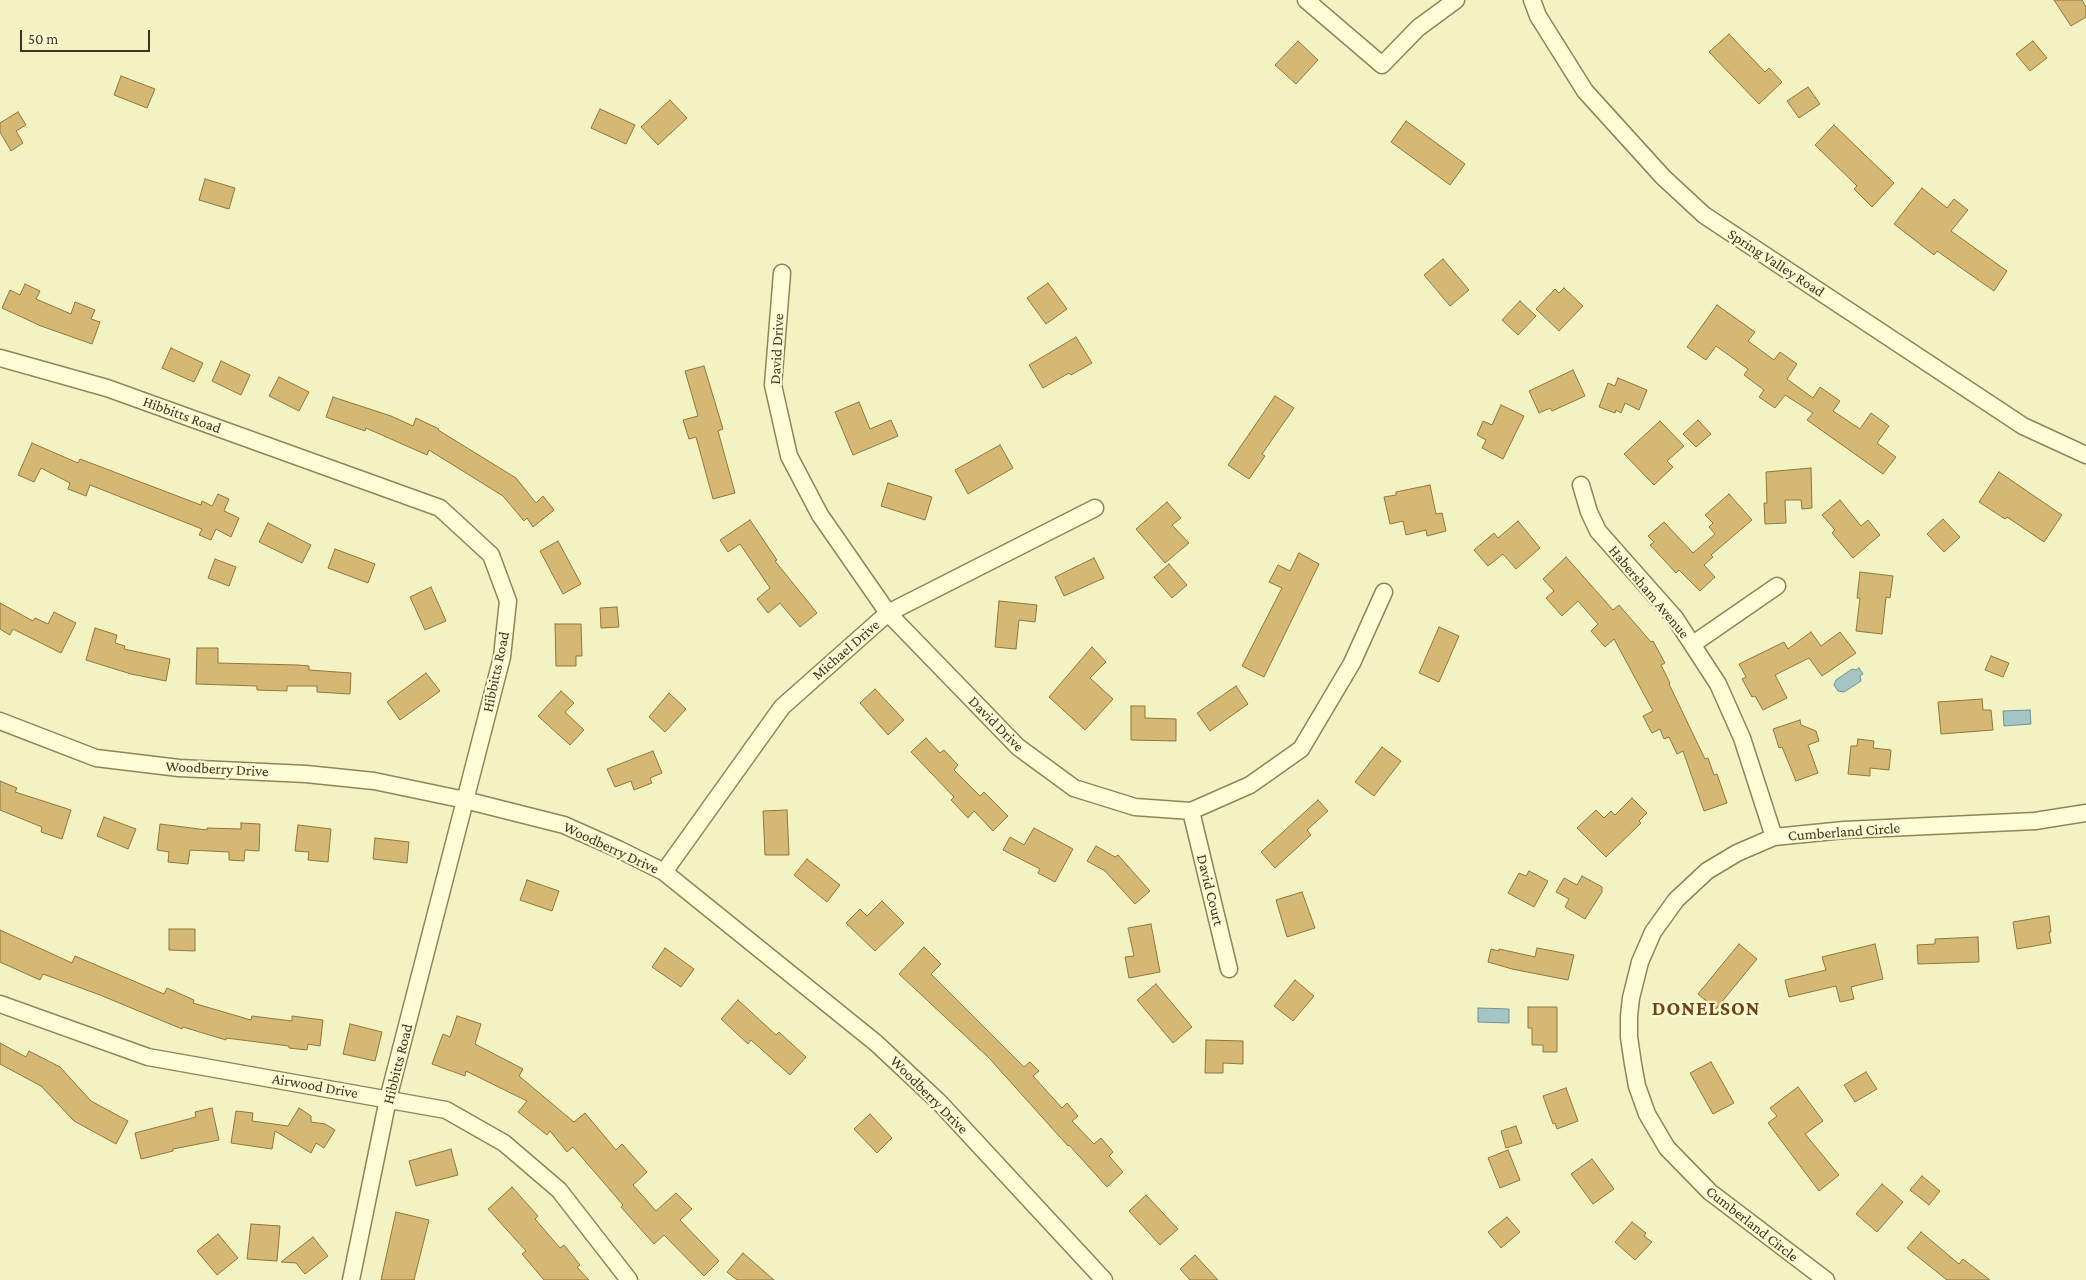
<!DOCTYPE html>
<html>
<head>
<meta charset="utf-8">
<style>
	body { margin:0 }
	#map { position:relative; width:2086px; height:1280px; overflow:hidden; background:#f3f2c3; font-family:"Crimson Pro",serif }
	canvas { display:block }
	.scale { position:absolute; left:20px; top:30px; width:130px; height:22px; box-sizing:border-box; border:2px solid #3e361d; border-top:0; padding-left:6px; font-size:15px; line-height:18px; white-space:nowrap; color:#3e361d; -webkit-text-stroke:4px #f9f9d3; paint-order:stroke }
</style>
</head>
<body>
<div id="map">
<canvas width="2086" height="1280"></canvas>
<div class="scale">50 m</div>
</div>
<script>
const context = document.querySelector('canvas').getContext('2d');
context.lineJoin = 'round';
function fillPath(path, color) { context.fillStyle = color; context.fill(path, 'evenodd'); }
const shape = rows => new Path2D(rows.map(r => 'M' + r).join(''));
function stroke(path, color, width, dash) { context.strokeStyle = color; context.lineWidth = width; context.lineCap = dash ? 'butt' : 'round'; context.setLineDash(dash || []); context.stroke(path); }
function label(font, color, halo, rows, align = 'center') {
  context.font = font + ' "Crimson Pro",serif'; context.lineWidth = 4.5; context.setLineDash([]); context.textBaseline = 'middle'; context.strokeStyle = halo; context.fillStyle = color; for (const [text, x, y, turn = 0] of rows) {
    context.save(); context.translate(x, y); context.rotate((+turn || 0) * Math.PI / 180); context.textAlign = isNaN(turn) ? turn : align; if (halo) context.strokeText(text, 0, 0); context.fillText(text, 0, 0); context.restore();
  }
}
const water = shape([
	[1859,668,1863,674,1860,676,1861,681,1844,692,1838,691,1834,685,1836,680,1852,669,1856,670,1859,668],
	[2030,710,2031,724,2004,726,2003,711,2030,710],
	[1478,1008,1509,1009,1509,1023,1478,1022,1478,1008]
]);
const building = shape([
	[2054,0,2082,0,2086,7,2086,17,2071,26,2054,0],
	[1729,34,1765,72,1769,68,1782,82,1759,104,1709,52,1729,34],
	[1298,41,1318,60,1296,84,1275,65,1298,41],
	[2033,41,2047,58,2030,71,2016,54,2033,41],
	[121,76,155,89,147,108,114,95,121,76],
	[1808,87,1820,104,1799,118,1787,101,1808,87],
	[670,100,687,118,658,145,641,127,670,100],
	[600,109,635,125,626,144,591,128,600,109],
	[18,112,26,125,16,131,23,143,11,151,0,132,0,123,18,112],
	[1406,121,1465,164,1450,185,1391,142,1406,121],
	[1834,125,1894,183,1872,207,1854,189,1857,186,1815,145,1834,125],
	[205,179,235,188,229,209,199,200,205,179],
	[1922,188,1947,208,1954,199,1968,210,1951,231,2007,271,1994,291,1937,251,1934,255,1894,224,1922,188],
	[1443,259,1469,290,1450,306,1424,275,1443,259],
	[1048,283,1067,309,1046,324,1027,298,1048,283],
	[25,284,40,291,36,299,71,314,75,302,95,310,91,319,100,322,92,344,41,326,2,308,10,290,20,295,25,284],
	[1564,288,1583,306,1559,331,1536,309,1555,289,1559,293,1564,288],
	[1520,301,1536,316,1518,335,1502,320,1520,301],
	[1717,305,1755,332,1748,341,1774,360,1780,352,1797,364,1787,379,1813,398,1820,387,1840,401,1833,411,1860,429,1871,413,1889,426,1877,443,1896,457,1883,474,1807,420,1813,413,1785,395,1775,408,1759,397,1764,390,1744,375,1748,369,1716,346,1706,360,1687,347,1717,305],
	[1076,337,1092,363,1071,375,1069,373,1043,388,1029,365,1076,337],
	[171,348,203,363,194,382,162,368,171,348],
	[221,361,250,375,241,395,212,381,221,361],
	[704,366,723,429,718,431,735,493,713,499,696,437,689,439,683,420,698,416,685,371,704,366],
	[1573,370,1585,396,1552,411,1550,408,1539,413,1529,391,1573,370],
	[279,377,309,392,299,411,269,396,279,377],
	[1618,378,1647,390,1639,410,1625,403,1621,413,1616,410,1615,413,1599,407,1608,383,1615,386,1618,378],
	[1275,396,1294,408,1262,454,1265,456,1249,479,1228,465,1275,396],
	[333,397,391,416,413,426,416,418,439,429,438,430,516,478,536,503,543,496,554,510,533,527,527,518,524,521,503,496,429,450,427,455,366,428,365,431,326,417,333,397],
	[859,402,870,429,891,420,898,436,853,455,835,412,859,402],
	[1501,405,1524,416,1503,459,1482,448,1486,440,1477,435,1483,421,1492,425,1501,405],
	[1698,420,1711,434,1696,447,1683,434,1698,420],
	[1660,421,1684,446,1667,461,1673,467,1654,485,1624,454,1660,421],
	[32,443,78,463,80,459,201,505,202,501,212,506,218,494,229,499,224,511,239,518,231,537,216,529,211,540,199,535,202,529,90,485,86,496,68,489,70,483,41,468,34,482,18,475,32,443],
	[1000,445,1013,468,968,494,955,470,1000,445],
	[1811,468,1812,508,1802,509,1801,500,1785,500,1786,523,1765,524,1764,503,1767,503,1766,472,1811,468],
	[1999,472,2062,515,2044,542,2007,517,2005,519,1979,502,1999,472],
	[888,483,932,497,925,520,881,506,888,483],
	[1430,485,1436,514,1442,513,1446,531,1427,536,1426,530,1406,535,1403,521,1390,524,1384,497,1396,495,1396,492,1430,485],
	[1729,494,1752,520,1711,555,1713,557,1704,565,1715,577,1700,591,1679,570,1676,573,1650,545,1654,542,1648,536,1664,522,1693,553,1715,534,1709,527,1713,523,1705,515,1729,494],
	[1840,500,1861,526,1868,520,1880,535,1853,558,1832,533,1835,530,1822,515,1840,500],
	[1167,502,1181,518,1172,525,1189,543,1165,563,1136,529,1167,502],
	[1943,519,1960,537,1944,552,1927,534,1943,519],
	[750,520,777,560,775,561,817,613,800,627,780,603,768,613,757,599,770,588,740,544,728,552,720,540,750,520],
	[1518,521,1540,548,1516,569,1503,554,1488,566,1474,550,1494,533,1498,538,1518,521],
	[268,523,311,545,302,563,259,542,268,523],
	[558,541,581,584,563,594,540,551,558,541],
	[335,549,375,564,368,583,328,568,335,549],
	[1299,553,1319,564,1264,677,1242,666,1282,588,1269,582,1278,565,1290,571,1299,553],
	[1566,557,1613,610,1619,605,1651,642,1653,641,1665,663,1661,665,1670,683,1669,684,1705,759,1708,758,1714,775,1717,774,1727,803,1704,811,1683,751,1677,754,1669,737,1664,739,1660,729,1652,733,1643,716,1653,711,1614,639,1605,647,1591,631,1598,624,1578,601,1562,616,1546,598,1554,591,1543,579,1566,557],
	[1094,558,1104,578,1064,596,1055,577,1094,558],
	[215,559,236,567,229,586,208,578,215,559],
	[1169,564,1187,585,1172,598,1154,577,1169,564],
	[1860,572,1893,576,1890,598,1886,597,1882,634,1856,631,1860,598,1857,598,1860,572],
	[431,587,446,621,425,630,410,597,431,587],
	[999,601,1037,605,1035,622,1019,620,1016,649,995,647,999,601],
	[0,603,33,621,35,618,48,624,54,612,76,623,61,653,13,629,10,635,0,629,0,603],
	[617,607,619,627,601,628,600,608,617,607],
	[555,624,581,624,582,656,576,656,576,666,556,666,555,624],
	[1439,627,1459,636,1439,682,1419,673,1439,627],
	[95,628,117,635,115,643,125,646,124,649,170,659,166,681,131,674,86,660,95,628],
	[1811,632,1821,646,1840,632,1856,653,1822,676,1809,658,1775,675,1787,698,1763,710,1755,696,1752,697,1742,679,1746,677,1739,664,1784,642,1788,649,1811,632],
	[1092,647,1106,662,1090,678,1113,699,1085,730,1049,697,1092,647],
	[197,648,218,648,218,663,298,665,309,666,309,670,351,673,350,694,317,692,317,686,287,686,287,691,257,690,257,686,196,684,197,648],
	[1991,656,2009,663,2003,677,1985,670,1991,656],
	[426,673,440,691,400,720,387,702,426,673],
	[1236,686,1248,704,1210,731,1197,713,1236,686],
	[875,689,904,720,888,735,860,703,875,689],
	[561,691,574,703,565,712,584,730,570,745,538,716,561,691],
	[669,693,686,709,665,732,649,717,669,693],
	[1982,699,1983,710,1991,710,1993,730,1941,734,1938,702,1982,699],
	[1131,706,1145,706,1145,718,1176,719,1176,741,1131,740,1131,706],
	[1800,720,1801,725,1816,731,1819,741,1808,745,1818,773,1796,781,1782,747,1779,748,1773,729,1800,720],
	[926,738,940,753,944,750,958,765,954,770,980,796,984,792,1008,816,993,831,974,811,968,818,951,800,954,797,911,752,926,738],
	[1858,739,1874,741,1873,748,1891,750,1889,770,1870,768,1870,776,1848,774,1851,746,1857,746,1858,739],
	[1382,747,1401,761,1374,796,1355,782,1382,747],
	[653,751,662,773,650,778,652,783,634,790,631,781,615,787,607,769,653,751],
	[0,781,17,788,15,792,71,810,62,839,41,832,42,827,0,810,0,781],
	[1632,798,1647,813,1639,821,1641,823,1606,857,1577,828,1596,810,1604,818,1611,811,1615,815,1632,798],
	[1318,800,1328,811,1307,830,1311,835,1275,868,1261,852,1318,800],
	[787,810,789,855,765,855,763,811,787,810],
	[104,817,136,829,128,849,97,836,104,817],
	[241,823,260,824,259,851,245,850,244,861,229,860,229,852,190,850,188,864,168,862,169,852,157,850,160,824,207,830,207,828,241,829,241,823],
	[298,825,331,829,328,862,308,860,309,852,295,851,298,825],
	[1034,828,1073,849,1055,882,1038,873,1040,869,1003,850,1010,837,1024,845,1034,828],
	[375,838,409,842,407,863,373,859,375,838],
	[1096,846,1115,857,1118,855,1150,891,1135,904,1105,871,1087,861,1096,846],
	[807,859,840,885,827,902,794,875,807,859],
	[1529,871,1548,881,1534,907,1508,893,1519,873,1526,876,1529,871],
	[1582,876,1602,887,1602,892,1585,919,1565,907,1569,899,1556,892,1564,878,1577,885,1582,876],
	[527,880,559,891,552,911,520,900,527,880],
	[1302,892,1315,928,1287,937,1276,900,1302,892],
	[882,901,904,923,875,951,846,923,860,909,867,916,882,901],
	[2049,916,2051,932,2049,932,2051,943,2017,949,2013,922,2049,916],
	[1151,924,1160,972,1129,978,1125,957,1134,956,1128,928,1151,924],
	[169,929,195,929,195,951,169,950,169,929],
	[0,930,72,963,75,956,164,994,167,988,194,1000,193,1003,251,1020,252,1016,292,1021,292,1016,323,1020,320,1046,308,1044,307,1050,289,1048,289,1046,226,1038,226,1040,183,1027,182,1029,100,995,43,974,40,980,0,962,0,930],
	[1978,937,1979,962,1918,964,1917,945,1935,944,1935,939,1978,937],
	[1739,944,1757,959,1716,1009,1698,994,1739,944],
	[1875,944,1883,979,1851,987,1854,999,1840,1002,1836,986,1789,997,1785,980,1826,970,1822,957,1875,944],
	[924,947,941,964,931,974,1024,1067,1030,1062,1039,1071,1033,1076,1062,1108,1067,1103,1078,1116,1072,1121,1094,1144,1101,1138,1113,1152,1109,1156,1123,1172,1107,1187,1069,1145,1068,1146,989,1058,899,974,924,947],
	[665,948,694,969,681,987,652,967,665,948],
	[1537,948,1574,955,1568,980,1512,969,1488,962,1491,949,1499,951,1499,949,1535,957,1537,948],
	[1295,980,1314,996,1293,1021,1274,1006,1295,980],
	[1156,984,1192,1027,1173,1043,1137,1000,1156,984],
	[738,1000,776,1035,779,1032,806,1057,790,1075,751,1040,748,1044,721,1019,738,1000],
	[1528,1007,1557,1007,1557,1052,1543,1052,1543,1045,1532,1045,1532,1028,1528,1028,1528,1007],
	[457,1016,481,1024,475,1044,523,1069,519,1076,574,1122,585,1113,616,1150,622,1144,647,1172,633,1185,656,1211,676,1193,692,1209,680,1220,719,1261,704,1276,664,1235,654,1244,621,1207,623,1205,573,1147,567,1152,550,1131,547,1135,518,1112,527,1101,466,1071,465,1076,432,1064,443,1034,450,1037,457,1016],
	[350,1024,382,1032,375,1061,343,1054,350,1024],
	[1206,1040,1243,1041,1243,1064,1223,1063,1223,1073,1205,1073,1206,1040],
	[0,1043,26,1057,29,1051,60,1067,91,1101,128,1121,116,1144,74,1121,41,1086,0,1064,0,1043],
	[1711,1062,1734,1103,1713,1114,1690,1073,1711,1062],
	[1866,1072,1877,1089,1855,1102,1844,1085,1866,1072],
	[1798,1087,1823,1121,1805,1134,1839,1175,1819,1191,1768,1123,1777,1116,1770,1108,1798,1087],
	[1566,1088,1578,1121,1557,1129,1555,1123,1553,1124,1543,1096,1566,1088],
	[212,1108,219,1140,173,1149,173,1151,141,1159,135,1133,196,1117,195,1112,212,1108],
	[299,1108,311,1116,311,1122,325,1124,335,1130,324,1148,316,1143,311,1153,275,1131,272,1149,231,1143,236,1111,253,1113,252,1121,288,1126,299,1108],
	[870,1114,892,1138,877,1153,854,1129,870,1114],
	[1516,1126,1522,1143,1506,1148,1501,1131,1516,1126],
	[451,1149,458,1175,416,1186,409,1161,451,1149],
	[1508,1150,1520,1180,1500,1188,1488,1158,1508,1150],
	[1592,1159,1614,1189,1593,1204,1571,1174,1592,1159],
	[1922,1176,1940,1191,1929,1205,1910,1190,1922,1176],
	[1882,1184,1903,1202,1877,1232,1856,1214,1882,1184],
	[512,1187,538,1216,535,1219,560,1248,564,1245,580,1265,577,1267,589,1280,544,1280,522,1254,526,1251,488,1209,512,1187],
	[1146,1195,1178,1229,1160,1245,1129,1211,1146,1195],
	[396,1212,429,1220,414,1280,381,1280,396,1212],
	[1507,1217,1520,1232,1501,1248,1488,1232,1507,1217],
	[1632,1222,1646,1233,1644,1236,1652,1242,1635,1260,1615,1242,1632,1222],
	[251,1224,280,1226,277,1261,247,1259,251,1224],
	[1921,1232,1959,1264,1963,1259,1990,1280,1947,1280,1907,1248,1921,1232],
	[218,1234,238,1258,217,1275,197,1251,218,1234],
	[313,1237,328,1256,305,1274,296,1263,281,1262,313,1237],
	[743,1253,774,1280,737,1280,727,1272,743,1253],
	[1195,1255,1218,1280,1190,1280,1180,1269,1195,1255]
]);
const street = shape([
	[1306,0,1382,65,1418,28,1456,0],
	[1532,0,1538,16,1585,91,1663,177,1704,215,2023,426,2086,455],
	[782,273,773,385,789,456,820,515,888,613,1018,747,1074,788,1135,807,1191,811,1250,785,1301,749,1352,663,1384,592],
	[0,358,107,388,440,508,491,555,508,601,502,657,388,1099,351,1280],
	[1581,485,1589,512,1598,531,1675,618,1718,684,1742,738,1774,837],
	[1693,644,1777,586],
	[0,721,96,758,179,768,306,774,374,781,465,800,564,825,618,849,664,872,876,1043,939,1102,1104,1280],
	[1191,811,1229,969],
	[664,872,782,707,888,613,1095,508],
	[0,1004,148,1057,446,1110,504,1143,559,1190,629,1280],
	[1826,1280,1710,1192,1667,1148,1647,1114,1637,1086,1633,1064,1629,1037,1629,1016,1631,998,1640,962,1653,932,1676,900,1707,871,1737,853,1774,837,1844,830,2035,821,2086,813]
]);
const streetNames = [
	["Spring Valley Road",1776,263,33],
	["David Drive",777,349,-87],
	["Hibbitts Road",182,415,20],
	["Habersham Avenue",1649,592,50],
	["Michael Drive",846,650,-41],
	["Hibbitts Road",496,672,-78],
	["David Drive",996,724,45],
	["Woodberry Drive",217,769,3],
	["Cumberland Circle",1844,832,-4],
	["Woodberry Drive",611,848,25],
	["David Court",1210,890,76],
	["Hibbitts Road",398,1064,-76],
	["Airwood Drive",315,1086,10],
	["Woodberry Drive",929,1095,45],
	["Cumberland Circle",1752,1224,38]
];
const districtNames = [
	["DONELSON",1706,1009]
];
fillPath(water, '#a5c5c5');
stroke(water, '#6b9395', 1);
fillPath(building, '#d5b874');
stroke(building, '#91763a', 1);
stroke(street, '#8f8557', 19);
stroke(street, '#fcfcd7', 16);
label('15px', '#3e361d', '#f9f9d3', streetNames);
context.letterSpacing = '1px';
label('bold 20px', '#6f4317', '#f9f9d3', districtNames);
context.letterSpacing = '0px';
</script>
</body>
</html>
